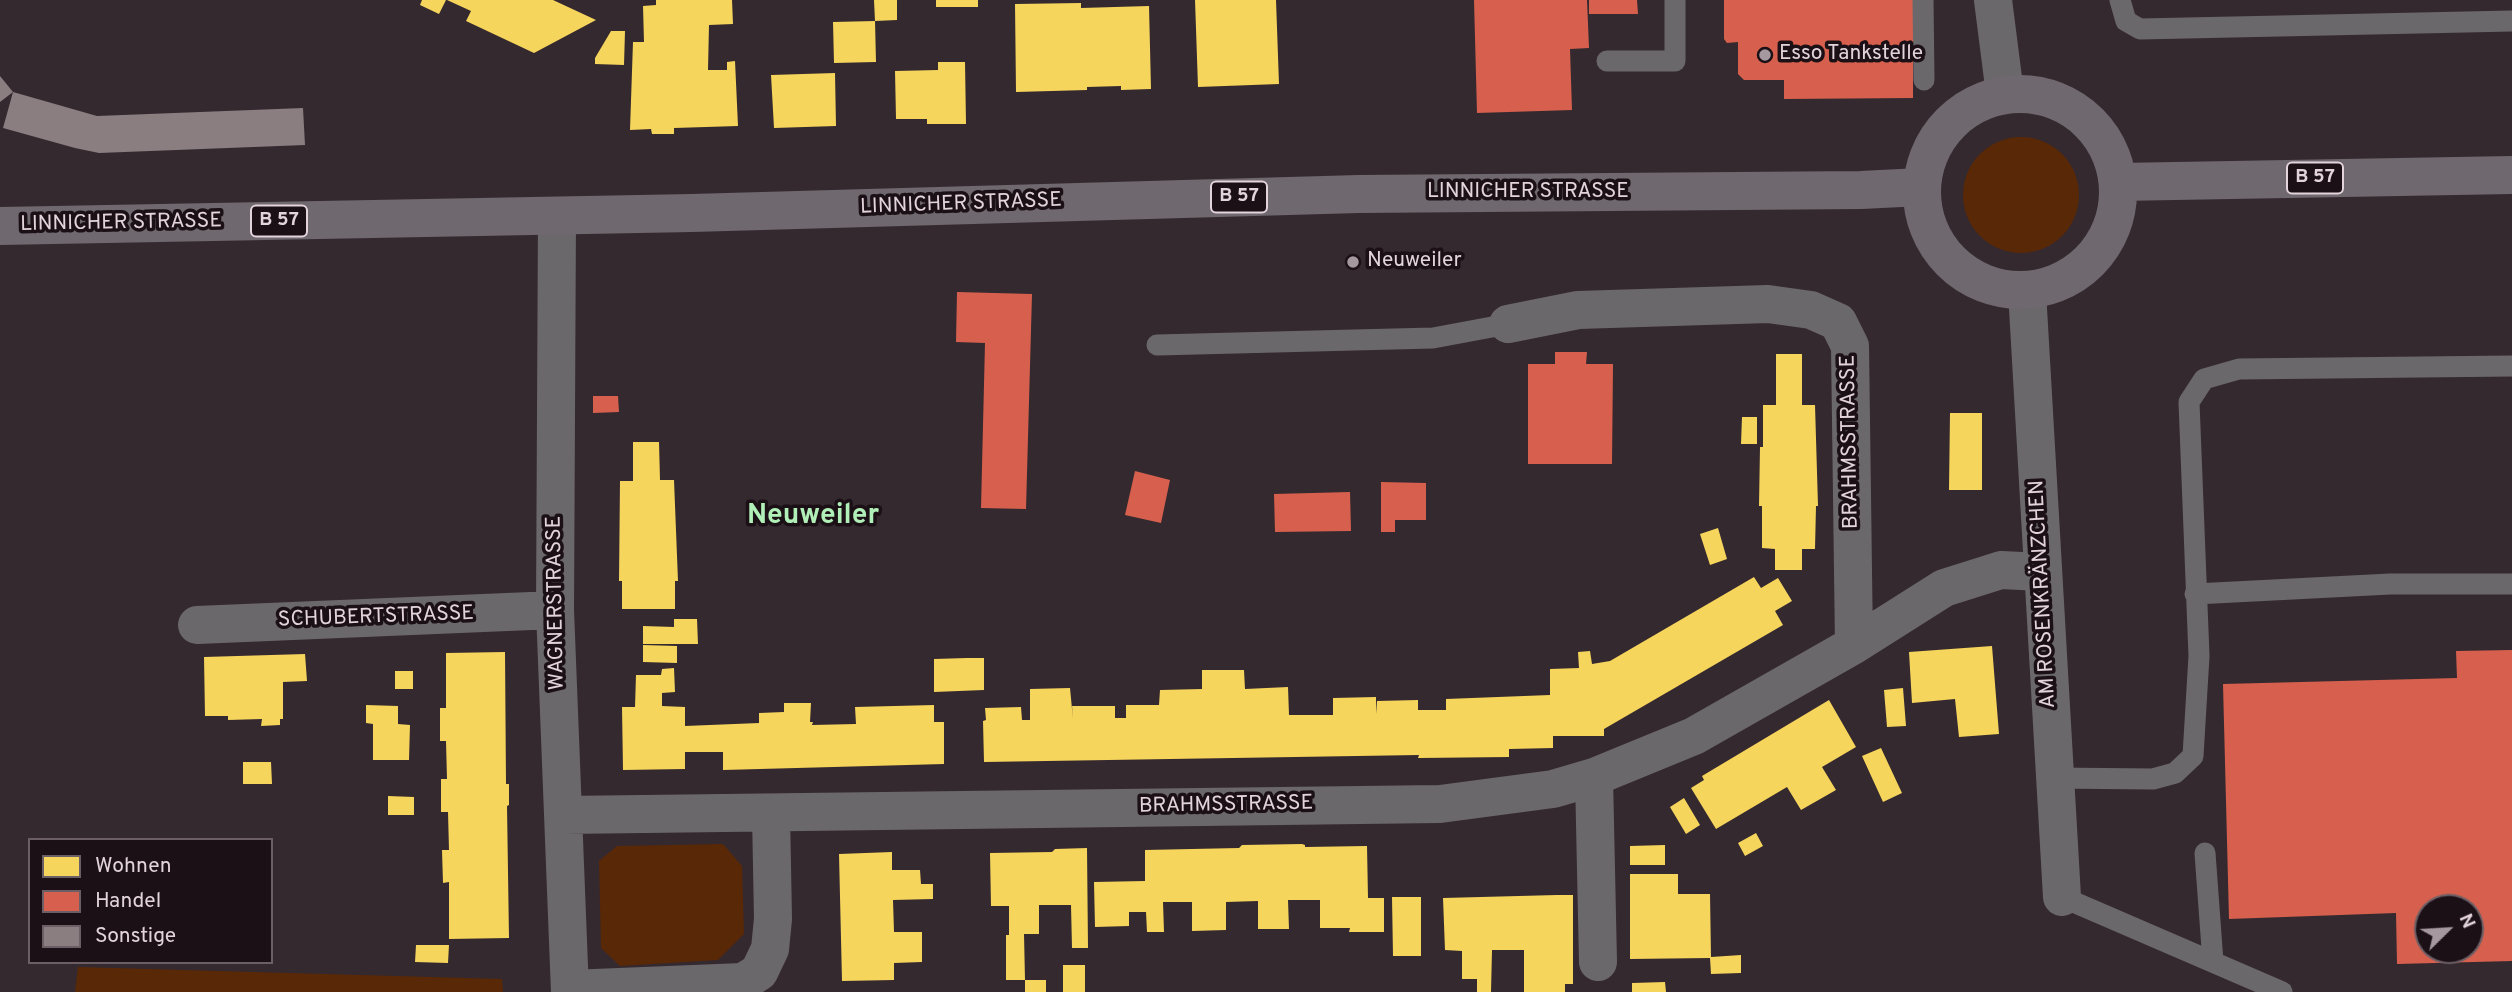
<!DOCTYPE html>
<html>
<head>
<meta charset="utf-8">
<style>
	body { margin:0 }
	#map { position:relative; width:2512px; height:992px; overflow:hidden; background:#352930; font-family:Overpass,sans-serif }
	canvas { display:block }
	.legend { position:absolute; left:28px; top:838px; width:245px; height:126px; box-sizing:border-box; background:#1b1016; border:2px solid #6b5e65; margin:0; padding:9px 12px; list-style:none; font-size:21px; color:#e3d3db }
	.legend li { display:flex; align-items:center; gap:14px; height:35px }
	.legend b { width:35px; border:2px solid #6b5e65 }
	.north { position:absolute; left:2414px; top:894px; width:70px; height:70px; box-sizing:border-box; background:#1b1016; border:2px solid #6b5e65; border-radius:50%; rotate:66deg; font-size:19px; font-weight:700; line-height:28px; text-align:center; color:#e3d3db }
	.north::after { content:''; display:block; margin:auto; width:24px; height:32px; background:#a6989f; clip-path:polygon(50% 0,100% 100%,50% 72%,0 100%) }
</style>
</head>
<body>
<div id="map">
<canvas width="2512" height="992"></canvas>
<ul class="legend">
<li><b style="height:19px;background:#f6d55c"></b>Wohnen</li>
<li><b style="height:19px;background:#d6604d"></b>Handel</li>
<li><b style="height:19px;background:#8a7e81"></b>Sonstige</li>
</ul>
<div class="north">N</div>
</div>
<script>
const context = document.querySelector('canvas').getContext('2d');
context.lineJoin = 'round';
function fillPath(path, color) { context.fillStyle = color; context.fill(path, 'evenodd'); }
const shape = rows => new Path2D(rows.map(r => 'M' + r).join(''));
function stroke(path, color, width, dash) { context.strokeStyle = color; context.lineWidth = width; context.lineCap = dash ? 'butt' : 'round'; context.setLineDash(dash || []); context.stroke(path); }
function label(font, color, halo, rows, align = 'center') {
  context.font = font + ' Overpass,sans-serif'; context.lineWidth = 7; context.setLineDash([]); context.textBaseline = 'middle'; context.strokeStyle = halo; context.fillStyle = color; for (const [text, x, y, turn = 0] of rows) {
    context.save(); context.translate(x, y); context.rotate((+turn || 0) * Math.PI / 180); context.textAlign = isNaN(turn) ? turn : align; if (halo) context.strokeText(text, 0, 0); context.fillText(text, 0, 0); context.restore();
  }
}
const green = shape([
	'1963 195a58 58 0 1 1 116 0a58 58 0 1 1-116 0Z',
	[723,844,742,866,744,934,718,960,620,966,601,948,599,861,617,846],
	[78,967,502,979,503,992,75,992]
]);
const homes = shape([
	[422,0,446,0,439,14,420,5],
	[447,0,553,0,596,20,534,53,466,21,471,11],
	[656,0,732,0,733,24,709,25,708,70,727,70,727,62,735,61,738,126,674,128,674,134,652,134,651,129,630,130,633,42,644,42,643,6,656,5],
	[874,0,897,0,897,20,875,21],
	[936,0,978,0,978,7,936,7],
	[1195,0,1276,0,1279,84,1198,87],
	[1081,3,1081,8,1149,6,1151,89,1121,90,1121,86,1087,87,1087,90,1016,92,1015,4],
	[875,21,876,62,834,63,833,22],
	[611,31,625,31,624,65,595,64,595,58],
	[938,62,965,62,966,124,927,124,927,119,896,119,895,71,938,70],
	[835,73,836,126,774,128,771,75],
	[1776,354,1802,354,1802,405,1815,405,1818,506,1816,506,1815,549,1802,549,1802,570,1775,570,1775,549,1762,548,1762,506,1759,506,1760,447,1763,447,1763,405,1776,405],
	[1950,413,1982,413,1982,490,1949,490],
	[1742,417,1757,417,1757,444,1741,444],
	[633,442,659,442,660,480,674,480,678,581,675,581,675,609,622,609,622,581,619,581,620,481,633,481],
	[1718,528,1727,559,1710,565,1700,534],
	[1754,577,1761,588,1778,578,1792,601,1775,611,1783,625,1604,729,1604,736,1553,736,1553,748,1509,749,1509,757,1418,758,1419,755,984,762,983,721,986,720,985,708,1021,707,1022,720,1030,720,1030,689,1070,688,1073,719,1072,706,1115,706,1115,718,1126,718,1126,705,1159,705,1160,690,1202,689,1202,670,1244,670,1245,689,1288,687,1289,715,1333,715,1333,698,1376,697,1376,714,1377,701,1418,700,1418,710,1446,710,1446,699,1550,695,1550,669,1579,668,1578,652,1590,651,1592,664,1610,661],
	[674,619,697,619,698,644,643,644,643,626,674,627],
	[643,645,677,646,677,663,643,662],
	[1992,646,1999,734,1959,737,1955,699,1912,703,1909,652],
	[505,652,506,784,509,784,509,805,507,806,509,938,449,939,449,882,443,883,442,850,449,850,448,812,441,812,441,779,447,779,446,741,440,741,440,708,446,708,446,653],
	[305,654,307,681,283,682,283,719,280,719,280,725,261,726,262,719,228,720,228,716,205,716,204,657],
	[967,658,984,658,984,690,934,692,934,659],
	[674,668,675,692,662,693,662,706,685,707,685,726,759,723,759,713,784,712,784,703,811,703,810,722,813,722,812,725,856,724,855,707,934,705,934,722,944,722,944,764,723,770,723,752,685,752,685,769,623,770,622,707,635,707,636,675,661,675,662,669],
	[395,671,413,671,413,689,395,689],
	[1903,688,1906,726,1887,727,1884,690],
	[1829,700,1856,747,1822,767,1836,790,1801,810,1787,787,1716,829,1691,788,1704,780,1702,776],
	[366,705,398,706,398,724,410,725,409,760,373,760,373,724,366,723],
	[1881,748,1902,793,1883,802,1862,756],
	[243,762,271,762,272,784,243,784],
	[388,796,414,797,414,815,388,815],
	[1684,798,1700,825,1686,834,1670,807],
	[1756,833,1763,846,1745,856,1738,843],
	[1302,844,1305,845,1305,847,1367,846,1368,898,1384,898,1384,932,1349,932,1350,928,1320,928,1320,900,1288,900,1289,929,1258,929,1258,901,1226,902,1226,930,1192,931,1192,902,1163,902,1164,932,1147,932,1146,912,1129,912,1129,926,1095,927,1094,882,1145,881,1145,850,1239,848,1242,845],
	[1665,845,1665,865,1630,865,1630,846],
	[1087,848,1088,948,1072,948,1071,905,1039,905,1039,934,1024,934,1025,980,1006,980,1006,935,1009,935,1009,906,991,906,990,853,1052,852,1055,849],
	[892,852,892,870,920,870,921,884,933,884,933,899,893,900,894,932,922,932,922,962,894,963,894,980,842,981,839,854],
	[1630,874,1678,874,1678,894,1710,894,1711,957,1741,955,1741,973,1711,974,1710,958,1630,959],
	[1557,895,1573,895,1573,984,1565,984,1565,992,1524,992,1524,950,1492,950,1491,992,1477,992,1477,979,1462,979,1462,951,1445,950,1443,898],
	[1392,897,1421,897,1421,956,1393,956],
	[416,945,449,945,448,963,415,962],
	[1063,965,1085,965,1085,992,1063,992],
	[1025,980,1046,980,1046,992,1025,992],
	[1665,982,1666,992,1632,992,1632,983]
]);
const shops = shape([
	[1474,0,1587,0,1589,48,1570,49,1572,110,1477,113],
	[1589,0,1637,0,1638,14,1589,14],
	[1724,0,1913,0,1913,98,1784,99,1784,80,1744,80,1738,74,1738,42,1727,43,1724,39],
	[957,292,1032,294,1026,509,981,508,985,343,956,342],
	[1555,352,1587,352,1586,364,1613,364,1612,464,1528,464,1528,364,1555,364],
	[593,396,618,396,619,412,593,413],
	[1135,471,1170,480,1161,523,1125,515],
	[1381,482,1426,483,1426,520,1395,520,1395,532,1381,532],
	[1350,492,1351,531,1275,532,1274,494],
	[2512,650,2512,961,2397,964,2396,913,2229,919,2223,684,2457,678,2456,651],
	[2428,908,2470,908,2470,950,2428,950]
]);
const building = shape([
	[0,76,13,92,97,116,303,108,305,145,99,153,75,148,3,128,13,92,0,102]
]);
const lane = shape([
	[1923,0,1924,80],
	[2120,0,2126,21,2140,29,2512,21],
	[1607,61,1675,61,1675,0],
	[1157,345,1433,338,1508,324],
	[2195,594,2390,584,2512,584],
	[2054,778,2153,779,2175,773,2193,756,2199,656,2189,402,2204,379,2239,369,2512,366],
	[2205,853,2213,962],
	[2062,897,2282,992]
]);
const street = shape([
	[1993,0,2005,94],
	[557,216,555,610,570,992],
	[2027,291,2062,897],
	[1508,324,1578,310,1768,304,1811,310,1838,322,1850,346,1854,645],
	[197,625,555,610],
	[1594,777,1598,962],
	[564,815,1440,804,1553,789,1594,777,1694,736,1854,645,1944,588,2001,570,2042,572],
	[570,989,743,982,759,972,770,949,773,919,771,813]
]);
const primary = shape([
	'1922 192a98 98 0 1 1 196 0a98 98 0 1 1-196 0Z',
	[2119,182,2512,175],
	[0,226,692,213,1359,194,1861,190,1921,187]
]);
const markers = [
	[1765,55,7,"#a6989f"],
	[1353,262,7,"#a6989f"]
];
const shields = [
	[2315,178,56],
	[1239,197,56],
	[279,221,56]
];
const shieldNames = [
	["B 57",2315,178],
	["B 57",1239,197],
	["B 57",279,221]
];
const poiNames = [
	["Esso Tankstelle",1779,55],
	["Neuweiler",1367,262]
];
const streetNames = [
	["LINNICHER STRASSE",1528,193],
	["LINNICHER STRASSE",961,205,-2],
	["LINNICHER STRASSE",121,224,-1],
	["BRAHMSSTRASSE",1851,442,-91],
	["AM ROSENKRÄNZCHEN",2044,594,-93],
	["WAGNERSTRASSE",557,603,-91],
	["SCHUBERTSTRASSE",376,618,-2],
	["BRAHMSSTRASSE",1226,806,-1]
];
const districtNames = [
	["Neuweiler",813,517]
];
fillPath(green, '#592806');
fillPath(homes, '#f6d55c');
fillPath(shops, '#d6604d');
fillPath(building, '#8a7e81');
stroke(lane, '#6b686c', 21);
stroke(street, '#6b686c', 38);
stroke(primary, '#6f686e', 38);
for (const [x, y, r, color] of markers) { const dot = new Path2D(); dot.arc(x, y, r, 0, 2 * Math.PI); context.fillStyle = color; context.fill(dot); stroke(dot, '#1b1016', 2.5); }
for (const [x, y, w] of shields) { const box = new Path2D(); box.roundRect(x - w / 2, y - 15.5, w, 31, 5); context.fillStyle = '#1b1016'; context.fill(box); stroke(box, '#e3d3db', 2); }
label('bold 19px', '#e3d3db', null, shieldNames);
label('21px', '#e3d3db', '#1b1016', poiNames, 'left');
label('21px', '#e3d3db', '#1b1016', streetNames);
label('bold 28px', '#b0efb7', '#1b1016', districtNames);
</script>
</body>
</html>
